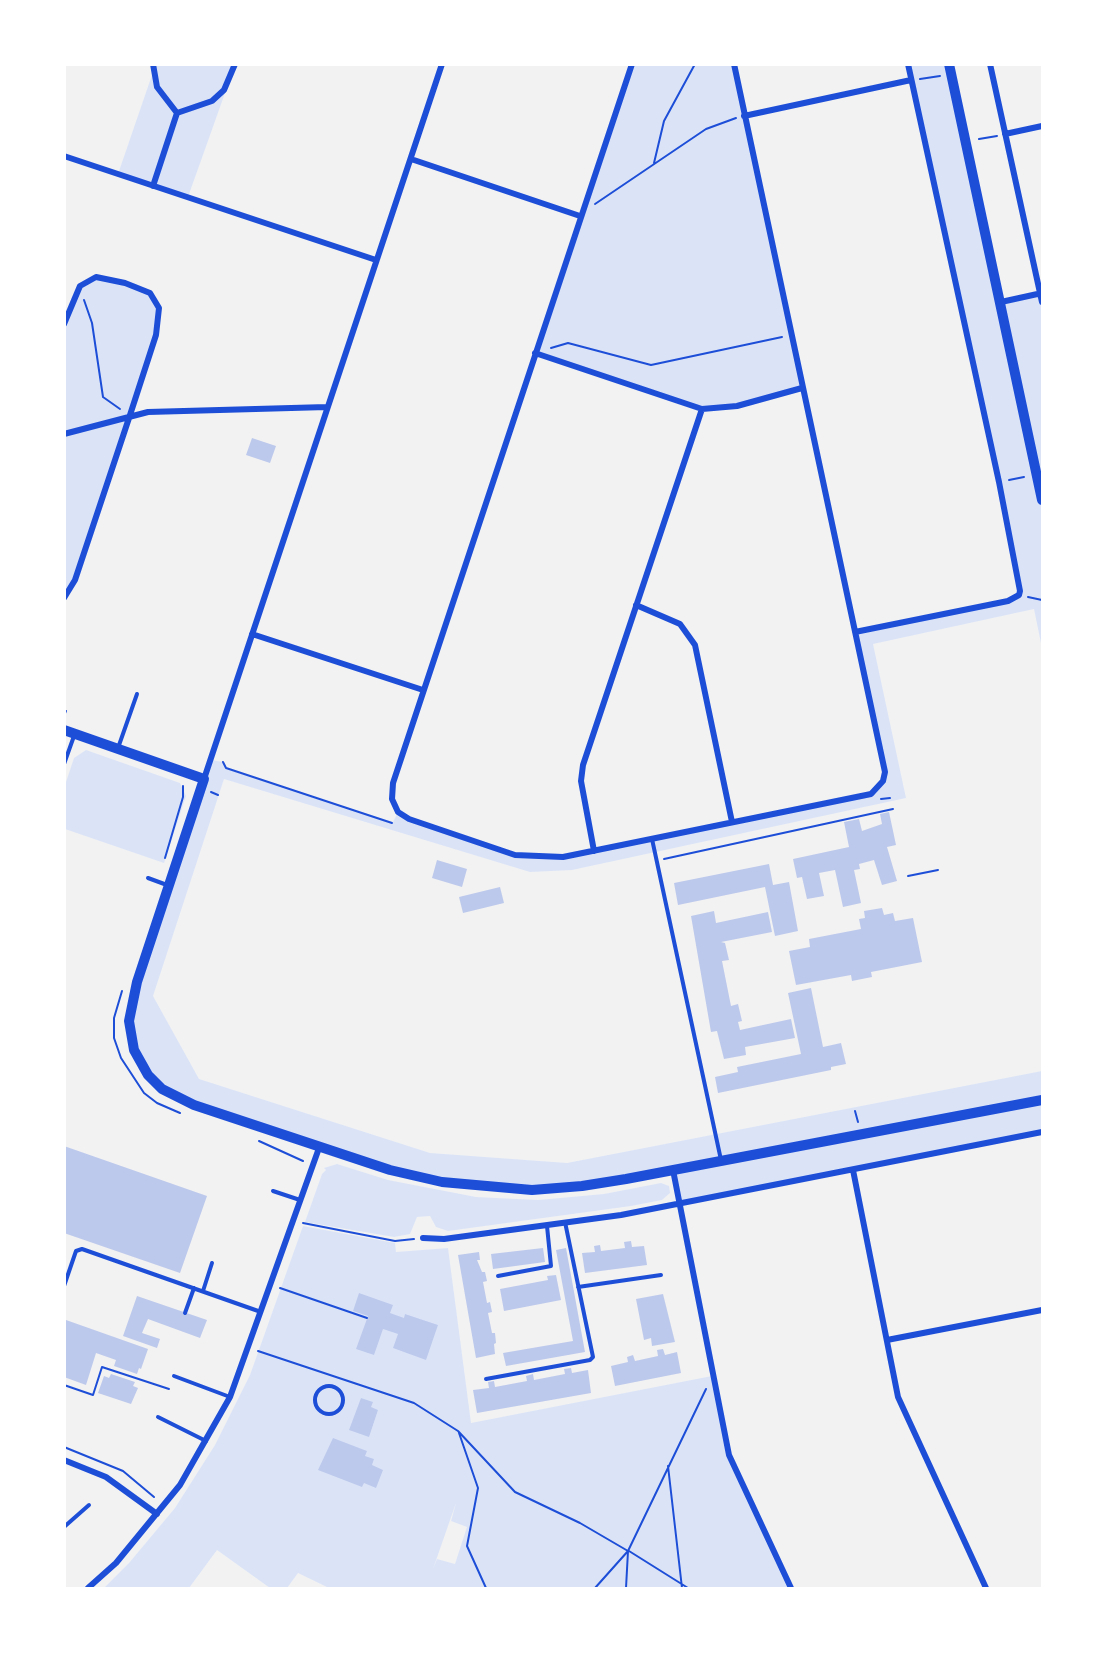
<!DOCTYPE html>
<html>
<head>
<meta charset="utf-8">
<style>
	body { margin:0 }
	#map { position:relative; width:1107px; height:1653px; overflow:hidden; background:#f2f2f2; font-family:Overpass,sans-serif }
	canvas { display:block }
	.frame { position:absolute; inset:0; border:66px solid #fff; pointer-events:none }
</style>
</head>
<body>
<div id="map">
<canvas width="1107" height="1653"></canvas>
<div class="frame"></div>
</div>
<script>
const context = document.querySelector('canvas').getContext('2d');
context.lineJoin = 'round';
function fillPath(path, color) { context.fillStyle = color; context.fill(path, 'evenodd'); }
const shape = rows => new Path2D(rows.map(r => 'M' + r).join(''));
function stroke(path, color, width, dash) { context.strokeStyle = color; context.lineWidth = width; context.lineCap = dash ? 'butt' : 'round'; context.setLineDash(dash || []); context.stroke(path); }
const green = shape([
	[153,65,235,65,188,197,118,174,153,72],
	[632,65,734,65,802,388,737,406,702,409,535,353],
	[908,65,949,65,1001,301,1041,294,1042,648,1034,609,873,644,906,798,572,870,530,872,224,779,153,996,199,1079,430,1153,567,1163,1042,1071,1042,1132,679,1204,672,1170,532,1190,442,1182,194,1105,148,1075,129,1021,211,760,223,762,226,769,393,822,398,812,515,855,563,857,871,794,879,788,885,772,855,632,1008,601,1020,591],
	[96,277,150,293,160,318,75,580,65,598,65,324,75,294],
	[86,750,180,783,186,796,164,863,65,829,65,785,74,758],
	[337,1164,388,1180,476,1197,538,1200,604,1194,661,1183,669,1186,670,1193,662,1200,631,1206,448,1231,436,1227,430,1216,417,1217,410,1234,394,1237,305,1222,322,1174,326,1170,324,1168],
	[303,1226,395,1243,396,1252,448,1248,471,1423,712,1376,726,1443,791,1588,329,1588,298,1573,287,1588,270,1588,217,1550,189,1588,104,1588,129,1563,175,1508,215,1445,250,1375],
	[456,1503,451,1521,467,1527,455,1564,437,1559,433,1569]
]);
const building = shape([
	[252,438,276,446,270,463,246,455],
	[889,812,896,845,887,847,897,881,882,885,874,860,859,864,860,869,854,870,861,903,843,907,835,870,819,873,824,896,807,899,802,877,797,878,793,859,849,847,844,822,859,819,862,831,882,824,880,814],
	[437,860,467,869,462,887,432,878],
	[769,864,773,885,789,882,798,931,775,936,765,887,678,905,674,883],
	[500,887,504,903,463,913,459,897],
	[882,908,884,915,893,913,895,921,913,918,922,962,871,972,872,977,852,981,851,975,796,985,789,951,810,947,809,939,861,929,859,919,865,918,864,911],
	[714,911,716,923,768,912,772,932,721,942,725,943,729,960,722,961,731,1006,738,1004,742,1021,738,1022,740,1030,791,1019,795,1038,745,1047,746,1055,724,1059,717,1031,711,1032,691,916],
	[811,988,823,1047,841,1043,846,1064,831,1067,831,1070,718,1093,715,1077,738,1072,737,1067,801,1054,788,993],
	[64,1146,207,1196,180,1273,64,1233],
	[631,1241,632,1247,644,1246,647,1265,585,1273,582,1253,595,1252,594,1246,600,1245,601,1251,625,1248,624,1242],
	[543,1248,545,1262,493,1269,491,1254],
	[566,1248,585,1352,506,1366,503,1353,573,1341,556,1250],
	[479,1252,480,1260,477,1260,482,1272,485,1272,487,1281,483,1282,487,1303,490,1302,492,1312,488,1313,492,1333,495,1333,496,1343,494,1344,495,1354,476,1358,458,1255],
	[556,1275,561,1300,504,1311,500,1289,548,1280,547,1276],
	[359,1293,393,1305,390,1313,404,1318,405,1314,438,1325,426,1360,393,1348,398,1334,383,1329,374,1355,356,1349,368,1316,353,1311],
	[663,1294,675,1342,652,1346,651,1338,644,1340,636,1299],
	[137,1296,207,1320,200,1338,148,1319,142,1333,160,1339,157,1348,123,1336],
	[66,1320,148,1349,141,1369,139,1368,137,1374,114,1366,116,1360,96,1353,86,1385,64,1377],
	[663,1349,665,1355,677,1352,681,1373,615,1386,611,1366,628,1362,627,1357,633,1355,635,1361,658,1356,657,1350],
	[571,1368,572,1373,588,1370,591,1393,477,1413,473,1390,489,1388,488,1382,494,1381,495,1387,527,1381,526,1376,533,1374,534,1380,565,1374,564,1369],
	[111,1374,135,1382,133,1386,138,1388,131,1404,98,1393,104,1376,109,1378],
	[361,1398,373,1402,371,1407,378,1410,369,1437,349,1430],
	[333,1438,367,1451,365,1456,374,1459,372,1465,383,1470,376,1488,364,1483,362,1487,318,1470]
]);
const path = shape([
	[920,79,940,76],
	[979,139,997,136],
	[654,163,664,121,695,64],
	[595,204,706,129,736,118],
	[84,300,92,323,103,397,120,409],
	[551,348,568,343,651,365,782,337],
	[1009,480,1024,477],
	[1028,597,1042,600],
	[64,716,66,711],
	[223,762,226,768,392,823],
	[211,792,218,795],
	[881,799,890,798],
	[165,858,183,797,183,786],
	[664,859,893,809],
	[908,876,938,870],
	[122,991,114,1018,114,1038,121,1058,144,1093,157,1103,180,1113],
	[855,1111,858,1122],
	[259,1141,303,1161],
	[303,1223,395,1241,414,1239],
	[280,1288,367,1318],
	[258,1351,414,1403,458,1431,515,1492,580,1523,628,1551,626,1588],
	[64,1385,93,1395,102,1367,169,1389],
	[459,1433,478,1488,467,1546,486,1588],
	[64,1447,123,1471,154,1497],
	[668,1466,682,1588],
	[629,1551,688,1588],
	[595,1588,628,1551,706,1389]
]);
const service = shape([
	[118,748,137,694],
	[64,764,74,736],
	[652,839,721,1160],
	[148,878,167,885],
	[273,1191,300,1200],
	[498,1276,551,1266,547,1226],
	[64,1286,76,1251,82,1249,261,1312],
	[578,1287,661,1275],
	[203,1291,212,1263],
	[185,1313,194,1288],
	[174,1376,230,1397],
	[486,1379,590,1360,593,1357,565,1222],
	'315 1400a14 14 0 1 1 28 0a14 14 0 1 1-28 0Z',
	[158,1417,206,1441],
	[64,1527,89,1505]
]);
const minor = shape([
	[153,64,157,87,177,113,212,101,224,90,235,64],
	[632,64,393,783,392,799,398,812,409,819,515,855,563,857,871,794,883,781,885,772,734,64],
	[990,64,1042,302],
	[744,116,911,80],
	[1005,134,1042,126],
	[64,156,376,260],
	[411,159,580,216],
	[153,186,177,113],
	[1001,302,1042,293],
	[64,324,80,286,96,277,125,283,150,293,159,308,156,335,130,415,75,580,64,598],
	[535,353,702,409,737,406,802,388],
	[64,434,148,412,327,407],
	[636,605,680,624,695,645,732,822],
	[855,632,1008,601,1019,595,1020,591,999,482,908,64],
	[252,634,423,690],
	[204,779,442,64],
	[594,851,581,781,583,765,702,409],
	[673,1170,729,1455,791,1588],
	[853,1170,898,1397,986,1588],
	[423,1238,444,1239,621,1215,1042,1132],
	[887,1340,1042,1310],
	[64,1460,106,1477,157,1514],
	[88,1588,116,1563,180,1485,230,1397,319,1148]
]);
const tertiary = shape([
	[64,730,204,779,137,982,129,1021,134,1050,148,1075,162,1089,194,1105,390,1170,442,1182,532,1190,582,1186,626,1179,1042,1100]
]);
const secondary = shape([
	[949,64,1042,500]
]);
fillPath(green, '#dbe4f7');
fillPath(building, '#bdc9ec');
stroke(path, '#1d4ed8', 2);
stroke(service, '#1d4ed8', 4);
stroke(minor, '#1d4ed8', 6);
stroke(tertiary, '#1d4ed8', 10);
stroke(secondary, '#1d4ed8', 10);
</script>
</body>
</html>
